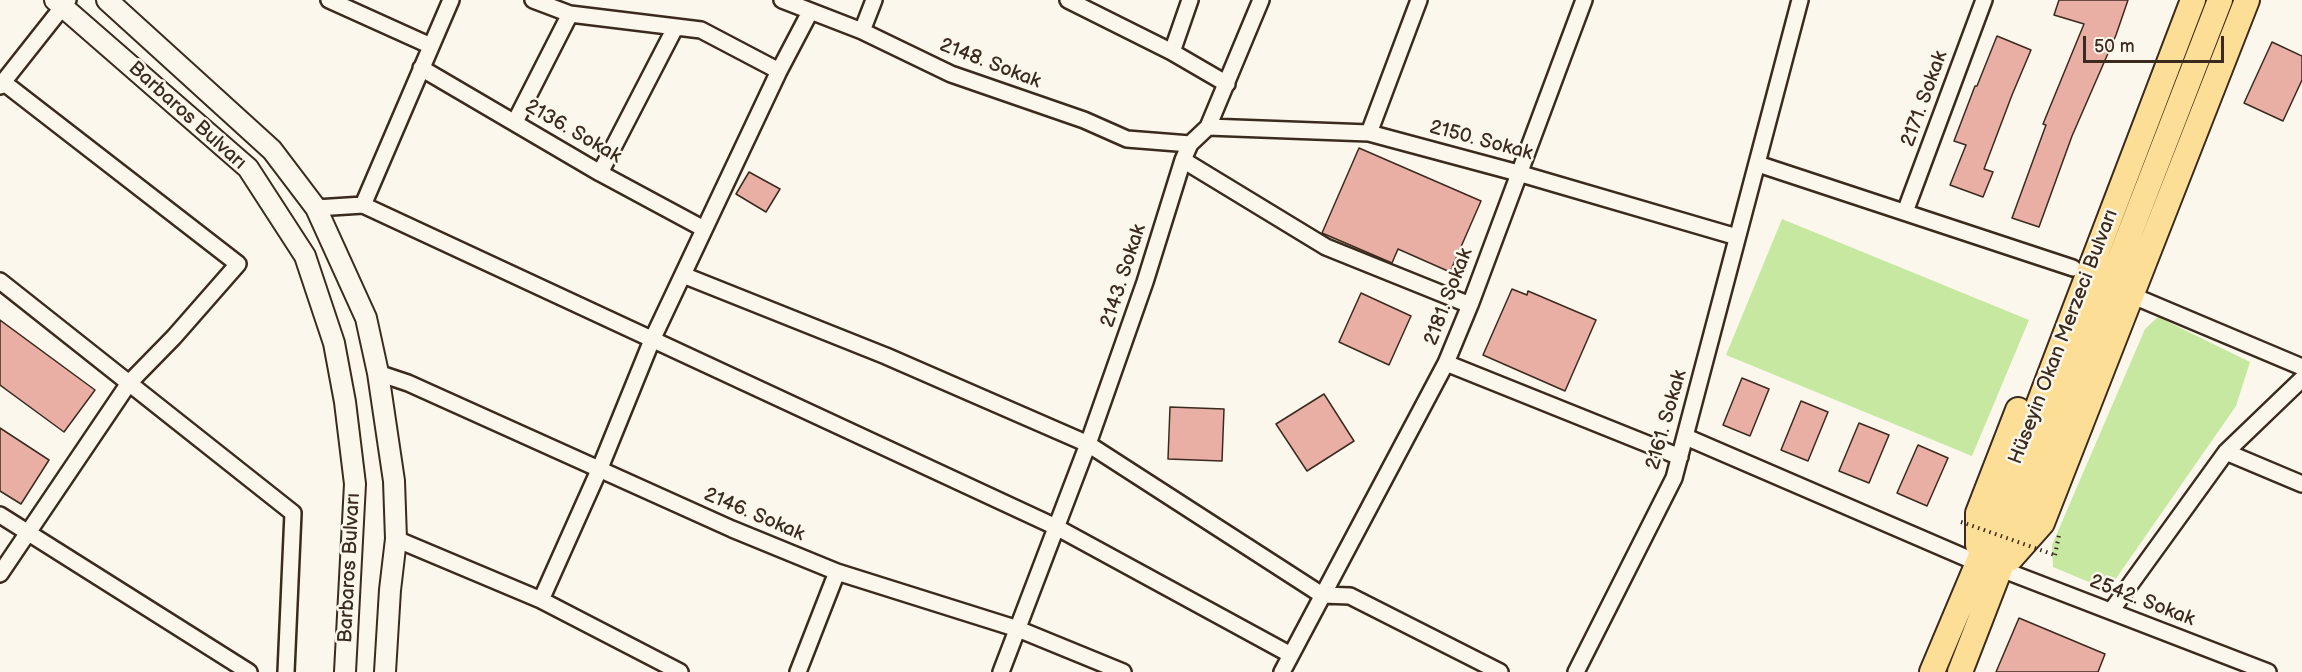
<!DOCTYPE html>
<html>
<head>
<meta charset="utf-8">
<style>
	body { margin:0 }
	#map { position:relative; width:2302px; height:672px; overflow:hidden; background:#fbf7ec; font-family:"Balsamiq Sans",sans-serif }
	canvas { display:block }
	.scale { position:absolute; left:2083px; top:36px; width:141px; height:27px; box-sizing:border-box; border:3px solid #3b2a1e; border-top:0; padding-left:8px; font-size:18px; line-height:21px; white-space:nowrap; color:#3b2a1e; -webkit-text-stroke:4px #fbf7ec; paint-order:stroke }
</style>
</head>
<body>
<div id="map">
<canvas width="2302" height="672"></canvas>
<div class="scale">50 m</div>
</div>
<script>
const context = document.querySelector('canvas').getContext('2d');
context.lineJoin = 'round';
function fillPath(path, color) { context.fillStyle = color; context.fill(path, 'evenodd'); }
const shape = rows => new Path2D(rows.map(r => 'M' + r).join(''));
function stroke(path, color, width, dash) { context.strokeStyle = color; context.lineWidth = width; context.lineCap = dash ? 'butt' : 'round'; context.setLineDash(dash || []); context.stroke(path); }
function label(font, color, halo, rows, align = 'center') {
  context.font = font + ' "Balsamiq Sans",sans-serif'; context.lineWidth = 5; context.setLineDash([]); context.textBaseline = 'middle'; context.strokeStyle = halo; context.fillStyle = color; for (const [text, x, y, turn = 0] of rows) {
    context.save(); context.translate(x, y); context.rotate((+turn || 0) * Math.PI / 180); context.textAlign = isNaN(turn) ? turn : align; if (halo) context.strokeText(text, 0, 0); context.fillText(text, 0, 0); context.restore();
  }
}
const green = shape([
	[1782,219,2029,320,1972,456,1726,355],
	[2158,317,2250,362,2236,406,2108,590,2053,567,2052,545,2145,329]
]);
const building = shape([
	[2059,0,2128,0,2116,35,2072,136,2039,227,2012,218,2046,125,2043,124,2084,24,2054,15,2059,0],
	[1997,36,2031,50,2012,95,1984,169,1993,172,1983,197,1950,185,1966,145,1954,141,1975,86,1977,86,1997,36],
	[2272,42,2302,56,2302,80,2283,121,2244,103,2272,42],
	[1359,148,1481,201,1450,272,1398,249,1392,263,1322,233,1359,148],
	[749,172,780,189,766,212,736,194,749,172],
	[1512,289,1527,295,1528,291,1596,320,1565,391,1483,355,1512,289],
	[1361,293,1411,316,1389,365,1339,342,1361,293],
	[0,320,95,390,64,432,0,385,0,320],
	[1742,378,1769,389,1750,436,1723,425,1742,378],
	[1324,394,1354,441,1307,471,1276,424,1324,394],
	[1801,401,1828,412,1808,461,1781,450,1801,401],
	[1170,407,1224,409,1222,461,1168,459,1170,407],
	[1859,423,1889,435,1869,483,1839,471,1859,423],
	[0,428,49,460,21,504,0,491,0,428],
	[1918,445,1948,458,1927,506,1897,493,1918,445],
	[2019,618,2105,654,2098,672,1996,672,2019,618]
]);
const path = shape([
	[2055,555,2059,535]
]);
const minor = shape([
	[329,0,431,46],
	[533,0,570,14,701,30,779,71],
	[782,0,862,31,951,74,1084,120,1127,139,1190,144],
	[1068,0,1172,52,1227,84],
	[862,31,874,0],
	[1172,52,1190,0],
	[421,68,600,173,704,229],
	[0,86,68,0],
	[515,122,570,14],
	[1208,127,1369,133,1518,173,1737,237],
	[1369,133,1419,0],
	[1183,160,1326,247,1470,305],
	[1758,164,2073,268],
	[600,173,675,28],
	[363,205,1056,527,1291,655],
	[316,208,363,205,451,0],
	[1905,212,1984,0],
	[683,275,886,356,1088,444,1322,595,1350,596,1500,672],
	[0,281,293,513,286,672],
	[2131,295,2302,367],
	[1446,363,1680,457],
	[378,373,408,383,732,529,837,572,1018,629,1123,672],
	[1686,437,1978,563],
	[2226,452,2302,484],
	[0,515,249,672],
	[396,539,541,600,680,672],
	[2001,569,2268,672],
	[0,574,129,383,174,337,238,264,3,82],
	[541,600,600,468,652,340,779,71,810,12],
	[2111,611,2226,452,2302,379],
	[798,672,837,572],
	[1001,672,1088,444,1145,282,1183,160,1190,144,1208,127,1261,0],
	[1282,672,1446,363,1470,305,1584,0],
	[1576,672,1674,478,1800,0]
]);
const tertiary = shape([
	[55,0,248,168,305,256,334,343,345,402,355,484,345,672],
	[107,0,272,150,316,208,366,318,378,373,394,481,396,539,390,590,385,672]
]);
const primary = shape([
	[1978,545,1978,513,2018,410],
	[2011,558,2042,523,2247,0],
	[1932,672,1978,563,2193,0],
	[1960,672,2220,0]
]);
const pathBridge = shape([
	[1961,522,2055,555]
]);
const streetNames = [
	["2148. Sokak",990,64,21],
	["2171. Sokak",1925,99,-70],
	["Barbaros Bulvarı",187,116,42],
	["2136. Sokak",573,132,30],
	["2150. Sokak",1481,141,15],
	["2143. Sokak",1124,276,-72],
	["2181. Sokak",1449,297,-69],
	["Hüseyin Okan Merzeci Bulvarı",2064,337,-69],
	["2161. Sokak",1667,420,-74],
	["2146. Sokak",754,515,23],
	["Barbaros Bulvarı",350,568,-87],
	["2542. Sokak",2142,601,21]
];
fillPath(green, '#c6e8a1');
fillPath(building, '#e9afa5');
stroke(building, '#3b2a1e', 1.5);
stroke(minor, '#3b2a1e', 20);
stroke(tertiary, '#3b2a1e', 24);
stroke(primary, '#3b2a1e', 28);
stroke(path, '#3b2a1e', 4, [1.5, 4.5]);
stroke(minor, '#fbf7ec', 15);
stroke(tertiary, '#fbf7ec', 20);
stroke(primary, '#fdde96', 24);
stroke(pathBridge, '#3b2a1e', 4, [1.5, 4.5]);
label('20px', '#3b2a1e', '#fbf7ec', streetNames);
</script>
</body>
</html>
